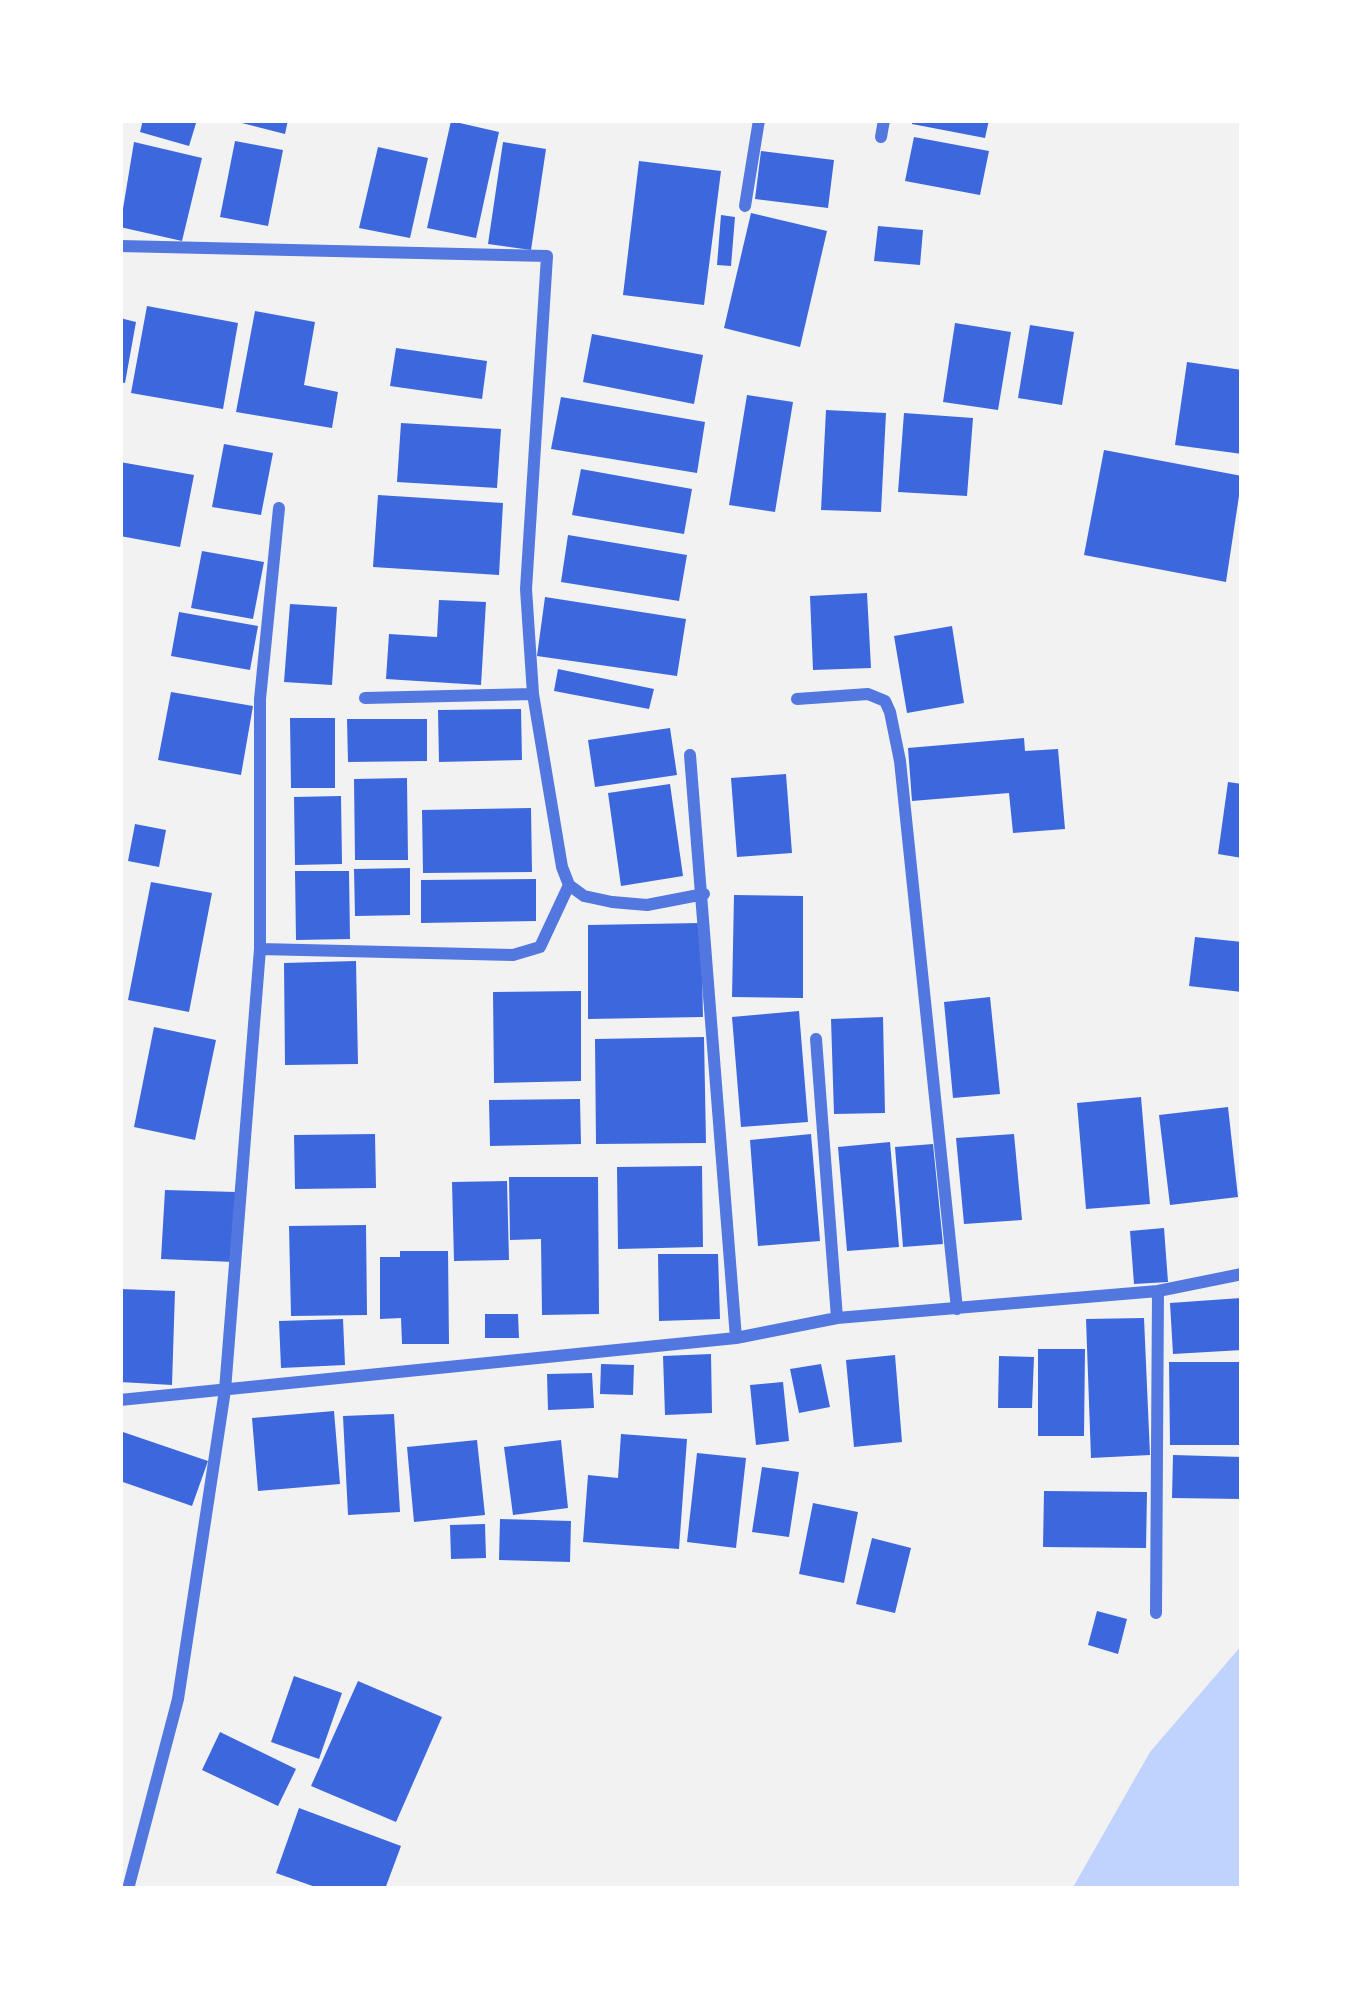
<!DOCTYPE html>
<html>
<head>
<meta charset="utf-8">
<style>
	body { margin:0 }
	#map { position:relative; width:1362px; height:2009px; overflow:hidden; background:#f2f2f2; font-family:Roboto,sans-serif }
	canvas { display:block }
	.frame { position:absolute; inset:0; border:123px solid #fff; pointer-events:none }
</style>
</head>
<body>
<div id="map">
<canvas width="1362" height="2009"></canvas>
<div class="frame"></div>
</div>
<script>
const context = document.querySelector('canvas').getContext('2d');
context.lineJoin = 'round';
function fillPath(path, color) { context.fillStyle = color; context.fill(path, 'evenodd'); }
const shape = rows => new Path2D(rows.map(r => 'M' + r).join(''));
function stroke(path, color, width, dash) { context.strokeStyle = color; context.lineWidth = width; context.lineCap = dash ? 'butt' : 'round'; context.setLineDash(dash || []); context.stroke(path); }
const water = shape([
	[1242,1645,1242,1889,1072,1889,1150,1752]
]);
const building = shape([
	[143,120,197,120,189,146,140,132],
	[230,120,288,120,285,134],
	[912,120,989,120,985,138,912,124],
	[451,121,499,132,476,238,427,228],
	[914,137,989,151,980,195,905,181],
	[235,141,283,150,268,226,220,217],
	[134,142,202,158,182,241,120,227],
	[503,142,546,149,531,250,488,244],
	[378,147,428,158,410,238,359,228],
	[761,151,834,160,828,208,755,199],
	[639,161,721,171,704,305,623,295],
	[751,213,827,231,800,347,724,328],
	[721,215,735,217,731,266,717,265],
	[878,226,923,230,920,265,874,261],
	[147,306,238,323,223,409,131,393],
	[255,311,315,322,304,385,338,392,332,428,236,412],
	[120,318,136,322,125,383,120,382],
	[955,323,1011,332,998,410,943,402],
	[1030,325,1074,332,1062,405,1018,398],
	[592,334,703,355,694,404,583,382],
	[396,348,487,361,482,399,390,386],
	[1187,362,1242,370,1242,454,1175,445],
	[747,395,793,402,775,512,729,505],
	[561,397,705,422,697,473,551,449],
	[826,410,886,413,881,512,821,510],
	[904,413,973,418,967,496,898,492],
	[401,423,501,429,497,488,397,482],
	[224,444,273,453,261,515,212,507],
	[1104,450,1242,476,1226,582,1084,555],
	[120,462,194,475,180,547,120,536],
	[581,469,692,489,684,534,572,515],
	[378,495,503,503,499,575,373,567],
	[568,535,687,555,679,601,561,582],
	[202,551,264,562,253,619,191,608],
	[867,593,871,668,813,670,810,596],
	[545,597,686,619,677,676,537,656],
	[439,600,486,602,481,685,386,679,389,634,437,637],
	[290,604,337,607,332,685,284,682],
	[179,612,258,626,250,670,171,656],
	[952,626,964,703,907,713,894,636],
	[558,669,654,689,649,709,554,691],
	[171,692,253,706,241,775,158,760],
	[521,709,522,760,439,762,438,710],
	[290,718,335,718,335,788,291,788],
	[347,719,427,719,427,761,348,762],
	[670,728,677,775,595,787,588,740],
	[1024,738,1025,751,1058,749,1065,829,1013,833,1009,793,912,801,908,748],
	[786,774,792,853,737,857,731,778],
	[407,778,408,860,355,860,354,779],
	[1228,782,1242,784,1242,858,1218,854],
	[670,784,683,876,621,886,608,793],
	[341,796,342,864,295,865,294,797],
	[531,808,532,872,423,873,422,810],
	[135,824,166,830,159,867,128,861],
	[410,868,410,915,355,916,354,869],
	[295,871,349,871,350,939,296,940],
	[536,879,536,921,421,923,421,880],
	[151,882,212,893,189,1012,128,1000],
	[734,895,803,896,803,998,732,997],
	[701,923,703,1017,588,1019,588,925],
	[1195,937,1242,942,1242,992,1189,986],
	[356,961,358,1064,285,1065,284,963],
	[581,991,581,1081,494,1083,493,992],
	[990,997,1000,1094,953,1098,944,1002],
	[799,1011,808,1122,741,1127,732,1017],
	[883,1017,885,1113,834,1114,831,1019],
	[154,1027,216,1040,195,1140,134,1127],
	[704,1037,706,1143,596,1144,595,1039],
	[1141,1097,1150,1204,1086,1209,1077,1103],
	[580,1099,581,1144,490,1146,489,1100],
	[1228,1107,1238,1197,1170,1205,1159,1115],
	[375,1134,376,1188,295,1189,294,1135],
	[811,1134,820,1241,758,1246,750,1140],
	[1014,1134,1022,1220,964,1224,956,1138],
	[890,1142,899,1247,847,1251,838,1147],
	[933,1144,943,1244,903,1247,895,1147],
	[702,1166,703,1247,618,1249,617,1167],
	[509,1177,598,1177,599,1314,542,1315,541,1239,510,1240],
	[507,1181,509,1260,454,1261,452,1182],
	[165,1190,236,1192,234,1262,161,1259],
	[366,1225,367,1315,291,1316,289,1226],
	[1164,1228,1168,1282,1134,1284,1130,1231],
	[400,1251,448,1251,449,1344,402,1344,401,1318,380,1319,380,1257,400,1257],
	[658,1254,718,1254,720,1319,659,1321],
	[120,1289,175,1291,172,1385,120,1382],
	[1241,1298,1242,1350,1173,1354,1170,1303],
	[485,1314,518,1314,519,1338,485,1338],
	[1144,1318,1150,1455,1091,1458,1086,1319],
	[343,1319,345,1365,281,1368,279,1321],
	[1038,1349,1085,1349,1084,1436,1038,1436],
	[711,1354,712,1413,665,1415,663,1356],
	[895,1355,902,1442,854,1447,846,1360],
	[999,1356,1034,1357,1032,1408,998,1408],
	[1169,1362,1241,1362,1241,1445,1170,1445],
	[601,1364,634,1365,633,1395,600,1394],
	[821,1364,830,1407,799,1413,790,1369],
	[592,1373,594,1408,548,1410,547,1374],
	[783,1382,789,1441,756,1445,750,1385],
	[334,1411,340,1484,258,1491,252,1418],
	[394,1414,400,1512,348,1515,343,1416],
	[120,1431,208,1461,192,1506,120,1481],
	[621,1434,687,1439,679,1549,583,1542,588,1475,618,1478],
	[477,1440,485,1515,414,1522,407,1447],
	[561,1440,568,1508,513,1515,504,1447],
	[697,1453,746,1458,736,1548,687,1542],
	[1173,1455,1242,1457,1242,1499,1172,1498],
	[762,1467,799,1472,789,1537,752,1532],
	[1044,1491,1147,1492,1146,1548,1043,1547],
	[813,1503,858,1512,844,1583,799,1574],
	[500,1519,571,1521,570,1562,499,1560],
	[485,1524,486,1558,451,1559,450,1525],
	[872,1538,911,1548,895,1613,856,1604],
	[1097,1611,1127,1619,1118,1654,1088,1645],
	[294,1676,342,1693,319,1759,271,1742],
	[358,1681,442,1717,396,1822,311,1786],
	[220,1732,296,1769,278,1806,202,1770],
	[299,1808,401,1846,385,1889,321,1889,276,1873]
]);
const minor = shape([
	[881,137,884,120],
	[745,206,759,120],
	[120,246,547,256,526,589,533,694,562,867,569,885,584,896,612,902,647,905,704,894],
	[365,698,533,694],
	[797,699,868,694,885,701,890,712,900,761,957,1309],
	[690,755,736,1338],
	[260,949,513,955,540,947,569,885],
	[816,1039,837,1318],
	[120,1400,736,1338,837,1318,1158,1291,1242,1274],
	[1156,1613,1158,1291],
	[128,1889,178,1699,225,1390,260,949,260,699,279,508]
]);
fillPath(water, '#bfd3fe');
fillPath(building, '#3d67dc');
stroke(minor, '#5277de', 12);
</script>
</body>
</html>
